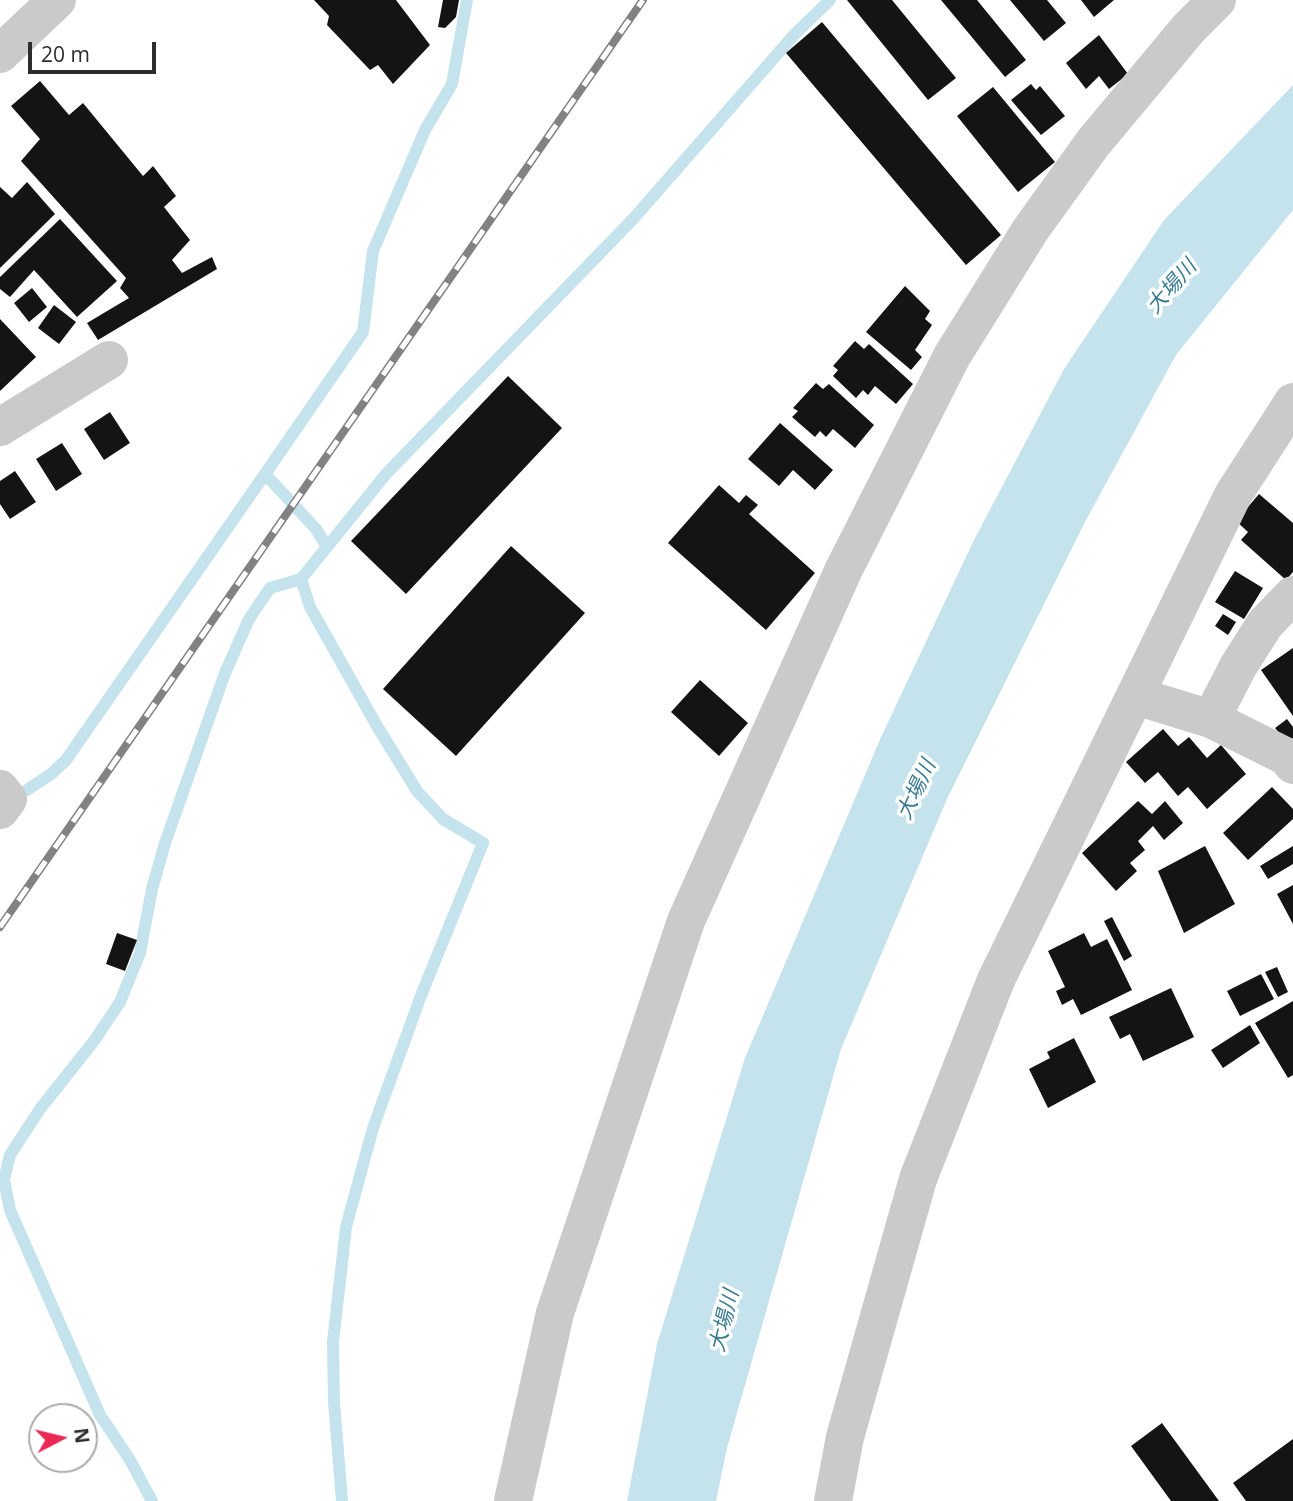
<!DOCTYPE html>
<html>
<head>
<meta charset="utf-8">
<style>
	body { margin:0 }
	#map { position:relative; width:1293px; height:1501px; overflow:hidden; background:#fff; font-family:"Open Sans",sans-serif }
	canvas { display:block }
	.north { position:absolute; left:28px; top:1403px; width:70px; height:70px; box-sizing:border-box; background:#fff; border:2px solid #ababab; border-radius:50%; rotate:83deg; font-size:19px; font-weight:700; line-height:28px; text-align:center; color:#2d2d2d }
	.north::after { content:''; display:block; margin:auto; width:24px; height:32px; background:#ea2955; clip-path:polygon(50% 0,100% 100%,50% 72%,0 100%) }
	.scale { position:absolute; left:28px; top:42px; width:128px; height:32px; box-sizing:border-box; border:4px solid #2d2d2d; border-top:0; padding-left:9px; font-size:21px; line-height:24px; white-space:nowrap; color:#2d2d2d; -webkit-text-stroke:5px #fff; paint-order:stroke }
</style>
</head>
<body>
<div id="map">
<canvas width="1293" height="1501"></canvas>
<div class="north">N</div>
<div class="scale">20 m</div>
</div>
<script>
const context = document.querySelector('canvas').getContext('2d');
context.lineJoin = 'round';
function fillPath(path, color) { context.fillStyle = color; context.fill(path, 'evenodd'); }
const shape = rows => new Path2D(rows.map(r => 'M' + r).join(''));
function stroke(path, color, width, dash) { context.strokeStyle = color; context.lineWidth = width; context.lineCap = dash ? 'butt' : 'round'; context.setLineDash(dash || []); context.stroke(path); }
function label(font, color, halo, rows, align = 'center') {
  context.font = font + ' "Open Sans","Noto Sans JP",sans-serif'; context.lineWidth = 7; context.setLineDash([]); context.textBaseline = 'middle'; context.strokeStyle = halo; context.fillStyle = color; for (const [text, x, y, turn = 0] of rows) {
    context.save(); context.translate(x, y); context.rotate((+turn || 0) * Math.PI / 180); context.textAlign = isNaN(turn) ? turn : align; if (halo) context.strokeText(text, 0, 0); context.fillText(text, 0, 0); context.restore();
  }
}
const water = shape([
	[1293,85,1293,210,1176,355,1085,522,947,799,841,1049,727,1448,716,1501,627,1501,657,1344,745,1058,881,737,974,540,1064,369,1164,220]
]);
const stream = shape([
	[327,547,386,474,634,218,794,35,830,0],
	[27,790,51,774,66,760,265,474],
	[152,1501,130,1460,100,1415,10,1210,4,1180,10,1155,40,1109,94,1041,120,1002,140,953,152,889,165,843,225,673,249,619,270,588,301,579],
	[342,1501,334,1402,333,1342,346,1227,373,1128,422,993,483,843,443,819,417,791,377,726,310,607,301,579,327,547,316,529,265,474,363,332,373,251,425,130,452,84,467,0]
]);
const building = shape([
	[314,0,396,0,430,45,393,84,378,65,370,70,327,25,329,16],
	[443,0,459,0,456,17,445,28,438,27],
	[847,0,892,0,956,78,928,100],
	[941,0,977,0,1026,60,1005,77],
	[1010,0,1047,0,1066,23,1044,41],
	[1081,0,1114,0,1094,17],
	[822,22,1001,235,966,265,786,53],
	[1099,35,1128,74,1109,89,1099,76,1086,89,1066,63],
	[40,81,69,115,83,103,143,176,153,166,176,196,164,207,190,240,172,260,182,273,212,257,217,269,98,340,87,323,129,298,120,288,126,278,21,161,40,139,11,106],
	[1031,84,1036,90,1040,86,1065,116,1041,135,1011,100],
	[993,87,1055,162,1018,192,957,116],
	[27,182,55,214,0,268,0,187,12,198],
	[60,219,117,281,77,317,34,270,10,297,0,289,0,277],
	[905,286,930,311,925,319,932,325,915,350,922,357,911,370,866,332],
	[32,288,47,307,29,322,14,303],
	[54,305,76,322,59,344,38,328],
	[0,319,36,357,0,391],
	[855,341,864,349,869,344,913,384,896,404,875,386,868,395,863,390,856,398,833,376,838,370,833,366],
	[508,376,562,428,406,594,351,541],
	[816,383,823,389,829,384,874,425,855,448,833,429,826,437,820,431,815,437,792,417,798,411,793,408],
	[110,412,130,443,104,460,84,429],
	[780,423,833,470,815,490,793,470,779,486,748,459],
	[62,443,82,474,56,491,36,459],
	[15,471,36,502,10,519,0,504,0,481],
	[719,485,739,503,746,495,758,505,749,514,815,573,766,630,668,543],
	[1259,494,1293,523,1293,572,1286,580,1241,540,1248,532,1236,521],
	[511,546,585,613,456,756,383,689],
	[1235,571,1263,588,1244,619,1215,602],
	[1223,614,1236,622,1228,635,1215,626],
	[1293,648,1293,716,1261,670],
	[700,680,748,723,719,756,671,712],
	[1287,719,1293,727,1293,738,1287,742,1275,728],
	[1163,729,1178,746,1189,737,1207,758,1221,745,1246,774,1207,809,1188,787,1178,796,1158,772,1145,783,1126,762],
	[1272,787,1293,809,1293,819,1248,860,1223,833],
	[1138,801,1152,814,1165,801,1183,823,1164,840,1153,826,1138,841,1145,850,1130,863,1137,871,1116,891,1082,853],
	[1205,846,1235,904,1184,933,1158,871],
	[1293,846,1293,864,1268,879,1260,866],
	[1293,885,1293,924,1277,894],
	[1112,917,1132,956,1124,961,1104,921],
	[117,933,137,940,125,971,106,964],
	[1084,933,1091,947,1107,939,1132,990,1081,1015,1073,999,1062,1005,1056,991,1065,987,1048,951],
	[1277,967,1288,992,1278,997,1265,972],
	[1261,974,1274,999,1240,1016,1227,991],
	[1171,988,1194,1037,1143,1061,1130,1034,1120,1039,1109,1017],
	[1293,1001,1293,1075,1288,1078,1255,1023],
	[1250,1025,1260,1043,1223,1068,1211,1050],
	[1074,1038,1096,1082,1048,1108,1029,1069,1050,1058,1047,1052],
	[1162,1423,1219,1501,1171,1501,1131,1446],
	[1293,1439,1293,1501,1246,1501,1233,1483]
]);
const minor = shape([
	[0,54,57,0],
	[0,427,109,360],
	[1136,696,1211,719,1287,757,1293,765],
	[1211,719,1239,665,1265,624,1293,595],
	[0,789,8,799,0,810],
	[513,1501,555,1313,686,921,844,569,952,356,1031,229,1093,143,1189,28,1217,0],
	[833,1501,845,1437,918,1179,996,980,1233,495,1293,402]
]);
const rail = shape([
	[0,927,643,0]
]);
const waterNames = [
	["大場川",1172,287,-49],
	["大場川",917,790,-65],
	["大場川",725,1321,-76]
];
fillPath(water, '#c5e3ec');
stroke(stream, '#c5e3ec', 12);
fillPath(building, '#141414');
stroke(minor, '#cacaca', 38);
stroke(rail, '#828282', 8);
stroke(rail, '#fff', 5, [16]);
label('italic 21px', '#397c91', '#fff', waterNames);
</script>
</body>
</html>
